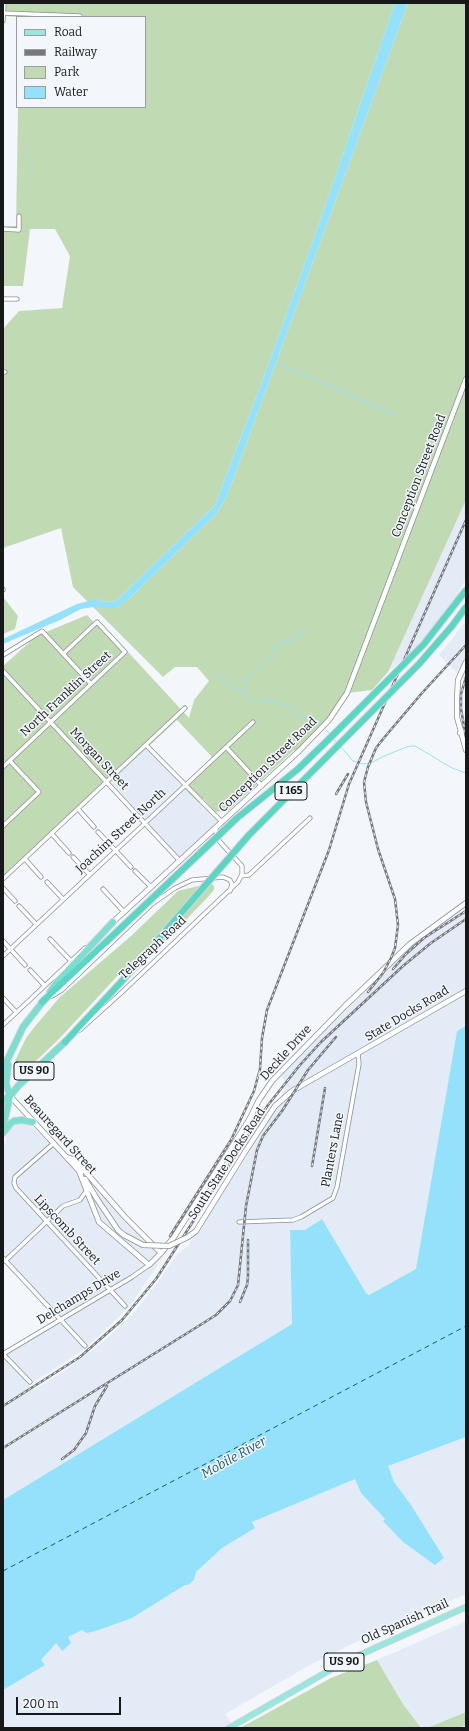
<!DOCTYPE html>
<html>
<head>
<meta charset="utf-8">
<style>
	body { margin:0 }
	#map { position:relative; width:469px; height:1731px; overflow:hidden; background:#f3f7fc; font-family:Bitter,serif }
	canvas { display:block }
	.frame { position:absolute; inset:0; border:4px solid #161819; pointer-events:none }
	.legend { position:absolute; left:16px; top:16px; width:130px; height:92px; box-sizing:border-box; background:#f3f7fc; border:1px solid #9b9ea1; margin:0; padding:5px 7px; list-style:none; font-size:12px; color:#161819 }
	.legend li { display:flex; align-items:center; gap:8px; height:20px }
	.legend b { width:20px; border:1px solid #9b9ea1 }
	.scale { position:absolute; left:16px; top:1697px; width:105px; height:18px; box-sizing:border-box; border:2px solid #161819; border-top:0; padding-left:5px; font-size:12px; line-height:14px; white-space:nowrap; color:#161819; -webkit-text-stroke:3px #f3f7fc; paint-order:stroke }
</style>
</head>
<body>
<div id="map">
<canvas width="469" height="1731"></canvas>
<div class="frame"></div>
<ul class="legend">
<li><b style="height:5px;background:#9be6dc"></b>Road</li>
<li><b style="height:5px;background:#76787b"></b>Railway</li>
<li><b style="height:11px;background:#c0dbb3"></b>Park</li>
<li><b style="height:11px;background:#93e1fa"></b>Water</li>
</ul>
<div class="scale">200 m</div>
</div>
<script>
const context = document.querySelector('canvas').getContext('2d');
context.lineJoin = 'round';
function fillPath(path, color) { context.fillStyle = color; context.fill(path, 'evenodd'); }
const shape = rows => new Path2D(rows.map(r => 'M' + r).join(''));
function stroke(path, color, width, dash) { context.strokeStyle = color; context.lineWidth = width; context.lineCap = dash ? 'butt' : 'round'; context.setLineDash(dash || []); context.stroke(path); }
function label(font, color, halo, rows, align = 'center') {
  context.font = font + ' Bitter,serif'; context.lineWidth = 3; context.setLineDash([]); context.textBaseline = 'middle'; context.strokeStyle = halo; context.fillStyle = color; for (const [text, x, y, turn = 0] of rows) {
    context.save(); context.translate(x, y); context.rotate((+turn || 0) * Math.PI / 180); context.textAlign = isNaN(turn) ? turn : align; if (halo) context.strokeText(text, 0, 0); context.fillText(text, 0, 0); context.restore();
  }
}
const built = shape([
	[466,500,466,578,452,604,423,642,388,672],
	[466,621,466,682,439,655],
	[146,748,218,822,180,857,110,782],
	[466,908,466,1026,457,1031,416,1269,369,1295,366,1293,322,1219,305,1230,290,1230,292,1324,3,1500,3,1352,57,1319,3,1260,3,1151,7,1131,16,1121,29,1123,49,1143,53,1139,163,1257,129,1307,86,1348,29,1385,34,1390,67,1369,103,1342,132,1315,156,1285,177,1254,188,1246,264,1130,287,1084,281,1076,290,1065,410,947],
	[466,1437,466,1594,366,1637,308,1666,225,1714,235,1728,3,1728,3,1690,45,1665,41,1660,56,1642,61,1651,67,1637,82,1630,99,1630,132,1618,185,1585,188,1585,194,1580,196,1572,222,1548,255,1528,252,1522,355,1479,361,1493,385,1519,383,1521,403,1542,436,1565,444,1558,411,1505,394,1482,387,1466],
	[466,1621,466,1712,427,1728,421,1728,403,1704,377,1660]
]);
const green = shape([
	[3,3,395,3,320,221,265,374,215,505,116,601,104,602,96,599,88,602,73,587,61,528,3,548,3,329,19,311,62,308,70,256,55,229,30,229,23,286,3,286,3,226,16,226,18,107,145,107,145,17,17,17,3,16],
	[408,3,466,3,466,500,388,672,372,690,347,693,329,720,298,752,294,750,228,811,215,812,204,799,199,803,182,786,212,757,177,720,110,782,107,779,3,877,3,666,43,630,46,632,87,615,122,651,129,653,189,718,194,700,209,681,197,667,175,667,163,677,93,607,117,607,130,598,217,513,227,496],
	[3,597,18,616,15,629,3,634],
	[211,883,214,886,214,890,207,898,129,979,122,971,59,1039,35,1062,25,1070,14,1067,15,1061,26,1038,36,1025,60,997,131,936,178,891],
	[377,1660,403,1704,421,1728,240,1728,331,1678],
	[466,1712,466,1725,459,1728,427,1728]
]);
const water = shape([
	[395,3,408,3,227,496,217,513,130,598,117,608,93,607,81,609,60,620,3,644,3,639,77,604,96,599,104,602,116,601,215,505,265,374,320,221],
	[466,1026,466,1437,388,1466,394,1482,411,1505,444,1558,435,1565,403,1542,383,1521,385,1519,361,1493,355,1479,252,1522,255,1528,222,1548,196,1572,194,1580,188,1585,185,1585,132,1618,99,1630,87,1633,82,1630,68,1637,71,1643,62,1651,56,1643,41,1660,45,1665,3,1690,3,1500,292,1324,290,1230,305,1230,322,1219,366,1293,369,1295,416,1269,457,1031]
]);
const stream = shape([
	[276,363,398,416],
	[217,674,234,688,245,693,255,704,269,700,288,706,309,720,320,724],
	[244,692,244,678,249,676,260,665,271,658,276,645,292,640,304,631],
	[326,730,330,734],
	[333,738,337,743],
	[341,747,353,761,363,764,371,763,384,756,404,748,411,746,415,746,452,768,466,773]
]);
const ferry = shape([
	[3,1571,466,1326]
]);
const minor = shape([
	[3,13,80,16],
	[3,21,4,3],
	[3,229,19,230,19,216],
	[3,299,17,299],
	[3,372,5,372],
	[3,589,3,590],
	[3,655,42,631,91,684],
	[3,671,180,861],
	[146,745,222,822],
	[226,747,261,785],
	[3,767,125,652,97,622,63,654],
	[78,809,94,827],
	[3,826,39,792,10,761],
	[98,832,131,867],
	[52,834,69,853],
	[73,857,89,874],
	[25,859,41,877],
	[135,871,151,887],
	[241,876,249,875,310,818],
	[3,879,185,708],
	[47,882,63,899],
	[3,888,15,901],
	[103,889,124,912],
	[19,906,36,924],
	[50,939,71,961],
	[3,941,25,965],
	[3,956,253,722],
	[30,970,44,985],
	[52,996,62,990,152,904,175,888,192,880,223,877,230,880,232,884,230,891],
	[3,998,16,1012],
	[3,1025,85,948],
	[80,1030,120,994,238,882,242,874,242,866,220,842,216,834,216,828],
	[54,1143,15,1177,14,1183,16,1188,125,1306],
	[239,1222,293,1220,301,1217,333,1198,337,1187,359,1064,358,1054],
	[3,1258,85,1346],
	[5,1261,63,1206,80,1200,87,1190],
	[3,1354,132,1277,149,1265],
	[3,1354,30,1382]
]);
const tertiary = shape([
	[466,662,458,680,457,700,457,717,466,750],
	[460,733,466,729],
	[113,922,299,751,329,720,347,693,466,379],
	[10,1096,81,1173],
	[245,1152,275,1106,292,1091,466,991],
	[67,1157,75,1160,125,1217,161,1253],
	[79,1171,99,1222,149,1265,161,1253,174,1237,249,1120,259,1100,272,1081,345,1006,410,944,466,903],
	[85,1179,97,1199]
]);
const primary = shape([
	[229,1728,344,1662,466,1607]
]);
const trunk = shape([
	[50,992,58,981,113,922],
	[8,1065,6,1084,10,1096],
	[3,1069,23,1027,45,999],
	[3,1100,10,1096],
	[3,1127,10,1096,18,1086,65,1042],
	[3,1133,11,1123,14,1121,22,1120,33,1122]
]);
const motorway = shape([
	[42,1002,105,943],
	[65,1042,122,981]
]);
const rail = shape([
	[466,677,461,694,461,709,466,737],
	[336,794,348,774],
	[393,969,406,954,424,938,466,911],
	[368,992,383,973,391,958,395,948,398,925,395,899,378,849,366,802,364,782,368,767,376,748,383,739,422,693,466,645],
	[312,1166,325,1088],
	[170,1236,231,1140,254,1091,260,1069,262,1038,267,1010,329,850,349,784,466,520],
	[240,1302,247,1285,248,1277,248,1240],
	[3,1406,80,1357,122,1320,156,1279,268,1105,300,1065,321,1042,403,966,431,943,466,919],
	[3,1448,205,1322,216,1315,230,1301,238,1285,246,1206,257,1150,263,1136,282,1111,308,1070,336,1037],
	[62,1459,74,1450,86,1433,95,1406,107,1386]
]);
const tertiaryBridge = shape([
	[97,1199,118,1230,124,1235,143,1245,169,1246,188,1237,196,1231,245,1152]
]);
const motorwayBridge = shape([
	[105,943,237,818,298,769,330,738,424,644,466,590],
	[122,981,249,835,419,664,452,626,466,607]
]);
const shields = [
	[291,791,32],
	[34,1071,40],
	[344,1662,40]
];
const shieldNames = [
	["I 165",291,791],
	["US 90",34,1071],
	["US 90",344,1662]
];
const streetNames = [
	["Conception Street Road",419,476,-69],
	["North Franklin Street",66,694,-43],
	["Morgan Street",99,759,47],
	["Conception Street Road",268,765,-44],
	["Joachim Street North",121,831,-43],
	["Telegraph Road",153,948,-43],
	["State Docks Road",407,1014,-31],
	["Deckle Drive",286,1053,-48],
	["Beauregard Street",60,1135,48],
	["Planters Lane",333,1150,-79],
	["South State Docks Road",227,1164,-57],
	["Lipscomb Street",67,1230,47],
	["Delchamps Drive",79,1297,-31],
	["Old Spanish Trail",405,1622,-24]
];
const waterNames = [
	["Mobile River",234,1458,-29]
];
fillPath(built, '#e2ebf6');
fillPath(green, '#c0dbb3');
fillPath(water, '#93e1fa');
stroke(stream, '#93e1fa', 1);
stroke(ferry, '#19596b', 1, [5, 4]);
stroke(minor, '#8c8f94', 5);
stroke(tertiary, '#8c8f94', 6);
stroke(primary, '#d5d5d6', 7);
stroke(trunk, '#d5d5d6', 8);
stroke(motorway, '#d5d5d6', 8);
stroke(minor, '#fff', 3.5);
stroke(tertiary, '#fff', 4.5);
stroke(primary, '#9be6dc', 5.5);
stroke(trunk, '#7aded0', 6);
stroke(motorway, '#59d6c4', 6);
stroke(rail, '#76787b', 2.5);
stroke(rail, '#f3f7fc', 1, [3]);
stroke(tertiaryBridge, '#8c8f94', 6, []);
stroke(motorwayBridge, '#d5d5d6', 8, []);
stroke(tertiaryBridge, '#fff', 4.5);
stroke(motorwayBridge, '#59d6c4', 6);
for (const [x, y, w] of shields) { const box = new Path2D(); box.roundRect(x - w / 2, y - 9, w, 18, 3); context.fillStyle = '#f3f7fc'; context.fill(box); stroke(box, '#161819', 1); }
label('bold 11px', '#161819', null, shieldNames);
label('12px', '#161819', '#f3f7fc', streetNames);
label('italic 13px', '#19596b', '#f3f7fc', waterNames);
</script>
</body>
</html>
